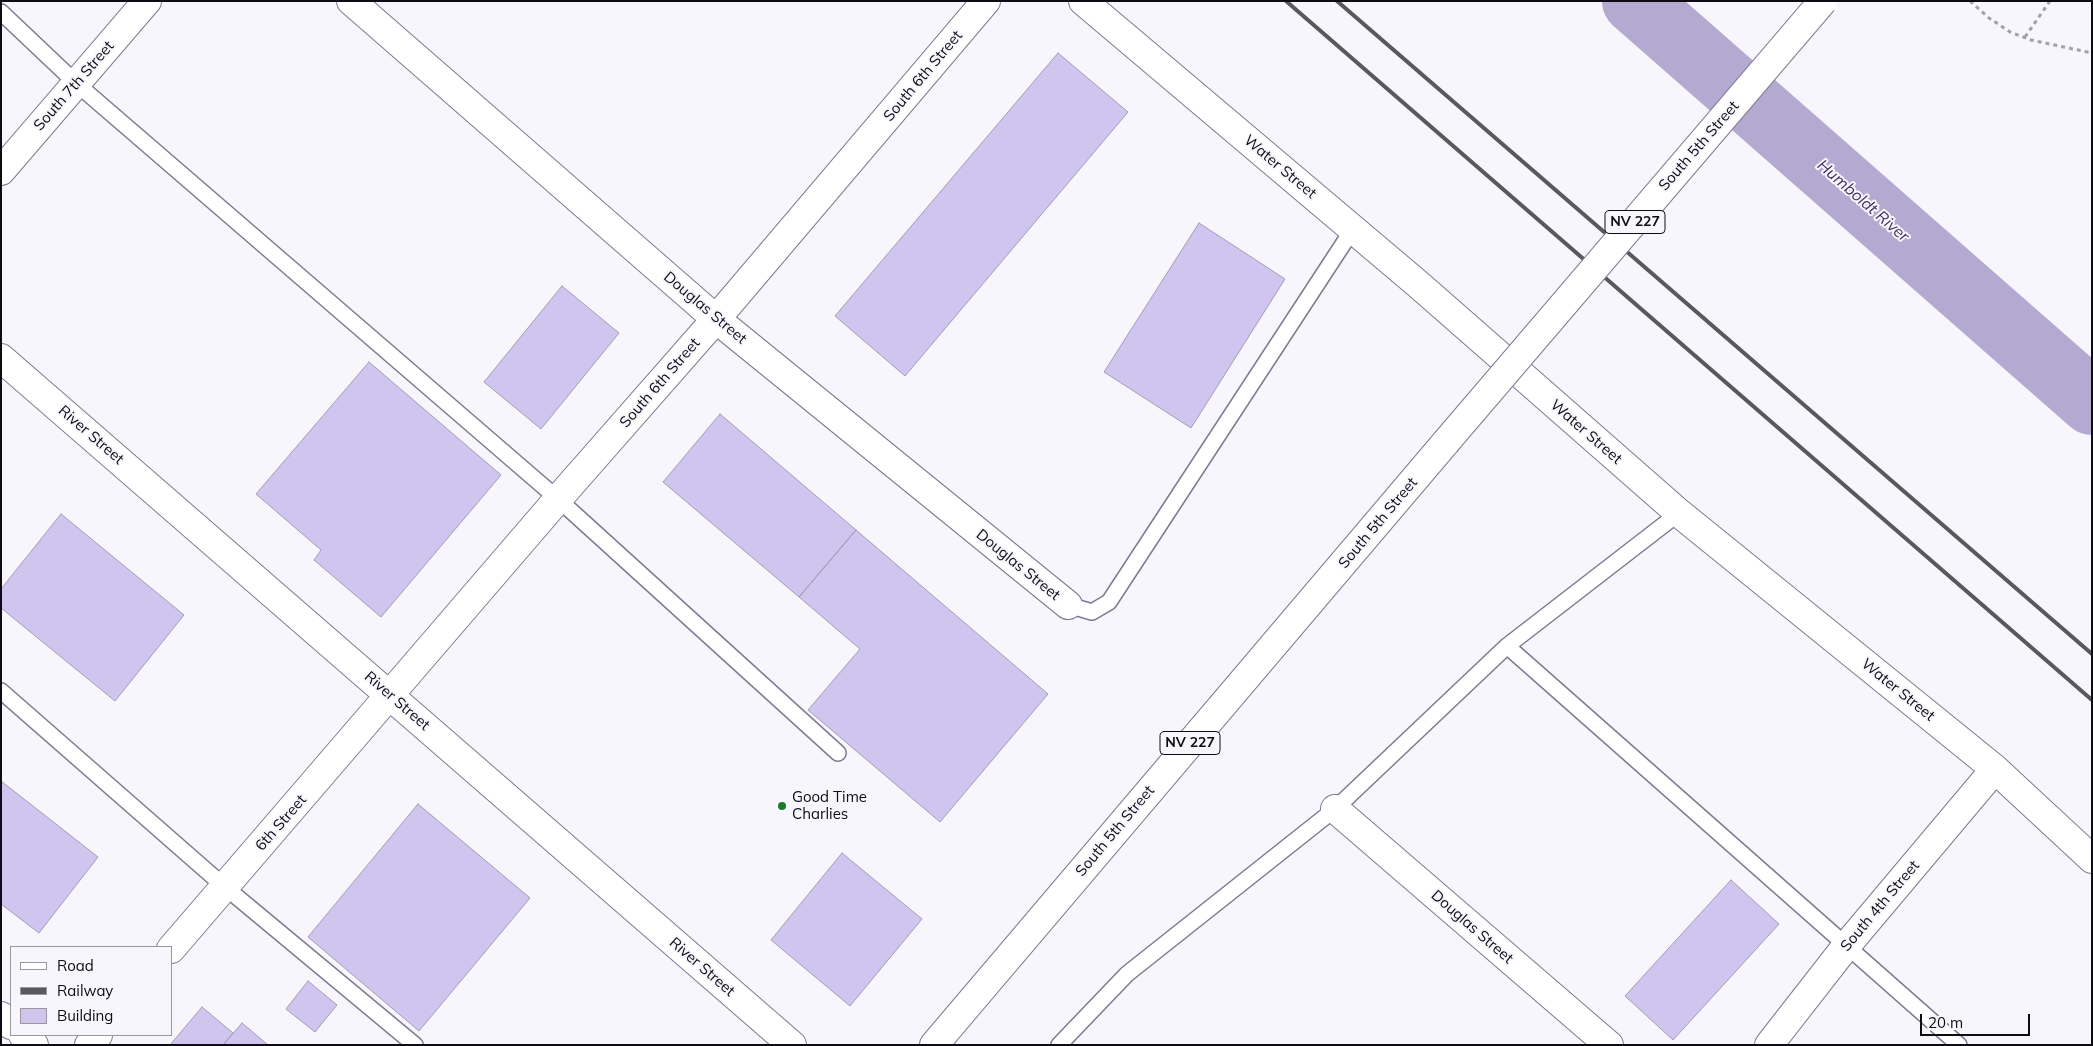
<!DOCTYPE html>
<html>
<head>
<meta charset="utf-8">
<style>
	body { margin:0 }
	#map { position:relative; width:2093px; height:1046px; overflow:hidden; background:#f7f6fc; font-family:Mulish,sans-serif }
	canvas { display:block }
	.frame { position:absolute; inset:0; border:2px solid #0e0b14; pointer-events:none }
	.legend { position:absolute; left:10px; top:946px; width:162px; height:90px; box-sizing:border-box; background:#f7f6fc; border:1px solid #9a989f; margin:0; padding:6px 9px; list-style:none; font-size:15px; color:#0e0b14 }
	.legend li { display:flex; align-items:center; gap:10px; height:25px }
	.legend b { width:25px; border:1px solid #9a989f }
	.scale { position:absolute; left:1920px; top:1014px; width:110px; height:22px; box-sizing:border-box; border:2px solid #0e0b14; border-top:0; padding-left:6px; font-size:15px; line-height:18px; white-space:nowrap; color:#0e0b14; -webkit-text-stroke:4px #f7f6fc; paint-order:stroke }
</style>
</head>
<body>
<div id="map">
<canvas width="2093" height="1046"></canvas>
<div class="frame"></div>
<ul class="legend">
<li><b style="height:6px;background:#fff"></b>Road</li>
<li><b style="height:6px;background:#5a575f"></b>Railway</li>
<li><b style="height:14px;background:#cfc5ee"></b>Building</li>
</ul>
<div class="scale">20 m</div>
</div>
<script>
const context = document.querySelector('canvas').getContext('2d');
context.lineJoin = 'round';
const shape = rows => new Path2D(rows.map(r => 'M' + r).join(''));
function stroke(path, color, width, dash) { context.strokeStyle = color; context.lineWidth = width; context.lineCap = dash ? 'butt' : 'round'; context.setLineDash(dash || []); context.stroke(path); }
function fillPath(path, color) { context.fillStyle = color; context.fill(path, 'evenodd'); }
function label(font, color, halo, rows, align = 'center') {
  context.font = font + ' Mulish,sans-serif'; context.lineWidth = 4; context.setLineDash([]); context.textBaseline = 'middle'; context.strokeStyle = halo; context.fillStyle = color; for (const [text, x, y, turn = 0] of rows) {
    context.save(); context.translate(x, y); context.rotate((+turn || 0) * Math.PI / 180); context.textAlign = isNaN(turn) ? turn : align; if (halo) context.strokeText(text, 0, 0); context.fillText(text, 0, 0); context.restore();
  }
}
const river = shape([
	[1635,1,2092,402]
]);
const building = shape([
	[1058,53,1128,112,905,376,835,316,1058,53],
	[1199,223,1285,279,1191,428,1104,372,1199,223],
	[562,286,619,333,541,429,484,382,562,286],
	[369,362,501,475,381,617,314,560,321,550,256,494,369,362],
	[720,414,856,530,799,597,663,482,720,414],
	[61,514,184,615,115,701,1,608,1,589,61,514],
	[856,530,1048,694,940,822,808,710,860,649,799,597,856,530],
	[1,781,98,857,39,933,1,904,1,781],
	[418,804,530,898,419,1031,308,937,418,804],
	[842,853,922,919,850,1006,771,940,842,853],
	[1731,880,1779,924,1673,1040,1625,996,1731,880],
	[308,981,337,1005,315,1032,286,1009,308,981],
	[202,1007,233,1033,223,1045,170,1045,202,1007],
	[242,1023,268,1045,223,1045,242,1023]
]);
const path = shape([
	[1970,1,1989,18,2010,32,2031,40,2092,53],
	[2025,37,2050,1]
]);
const service = shape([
	[1,12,77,84,558,499,838,753],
	[1068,605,1092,612,1109,602,1353,229],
	[1507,646,1959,1045],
	[1,691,225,887,415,1045],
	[1059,1045,1127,974,1335,809,1507,646,1679,513]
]);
const minor = shape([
	[351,1,716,319,1068,605],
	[1083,1,1419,285,1679,513,1995,769,2092,859],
	[1,171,147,1],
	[1,358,792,1045],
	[1335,809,1609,1045],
	[171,949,558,499,716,319,986,1],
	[89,1045,98,1035],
	[1769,1045,1847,945,1995,769]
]);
const tertiary = shape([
	[1,1016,11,1025],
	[23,1035,34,1045]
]);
const primary = shape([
	[934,1045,1446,442]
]);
const rail = shape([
	[1286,1,2092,700],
	[1337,1,2092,654]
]);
const primaryBridge = shape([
	[1446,442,1823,1]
]);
const markers = [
	[782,806,5,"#197b2c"]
];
const shields = [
	[1635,222,60],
	[1190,743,60]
];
const shieldNames = [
	["NV 227",1635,222],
	["NV 227",1190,743]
];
const streetNames = [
	["South 6th Street",923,76,-50],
	["South 7th Street",74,86,-49],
	["South 5th Street",1699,146,-49],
	["Water Street",1280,167,40],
	["Douglas Street",705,308,40],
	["South 6th Street",660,383,-49],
	["Water Street",1586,432,41],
	["River Street",91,435,41],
	["South 5th Street",1378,523,-50],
	["Douglas Street",1018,565,39],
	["Water Street",1898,690,39],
	["River Street",397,701,41],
	["6th Street",281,823,-49],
	["South 5th Street",1115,831,-50],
	["South 4th Street",1880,906,-50],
	["Douglas Street",1472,927,41],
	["River Street",702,967,41]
];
const poiNames = [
	["Good Time",792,797],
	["Charlies",792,814]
];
const waterNames = [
	["Humboldt River",1863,201,41]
];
stroke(river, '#b3a9d1', 66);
fillPath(building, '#cfc5ee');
stroke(building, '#a29cb6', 1);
stroke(service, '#7f7992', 18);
stroke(minor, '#7f7992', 30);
stroke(tertiary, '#7f7992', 30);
stroke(primary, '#7f7992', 30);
stroke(path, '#a2a0a8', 3, [4, 4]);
stroke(service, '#fff', 15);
stroke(minor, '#fff', 28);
stroke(tertiary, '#fff', 28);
stroke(primary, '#fff', 28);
stroke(rail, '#5a575f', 4);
stroke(primaryBridge, '#7f7992', 30, []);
stroke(primaryBridge, '#fff', 28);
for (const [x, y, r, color] of markers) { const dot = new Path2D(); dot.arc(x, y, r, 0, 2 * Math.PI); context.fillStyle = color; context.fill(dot); stroke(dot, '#f7f6fc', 2); }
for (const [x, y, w] of shields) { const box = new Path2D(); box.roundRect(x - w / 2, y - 11.5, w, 23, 4); context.fillStyle = '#f7f6fc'; context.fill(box); stroke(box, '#0e0b14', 1); }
label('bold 14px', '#0e0b14', null, shieldNames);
label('15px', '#0e0b14', '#f7f6fc', streetNames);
label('15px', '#0e0b14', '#f7f6fc', poiNames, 'left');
label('italic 16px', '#3d2e60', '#f7f6fc', waterNames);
</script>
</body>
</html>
